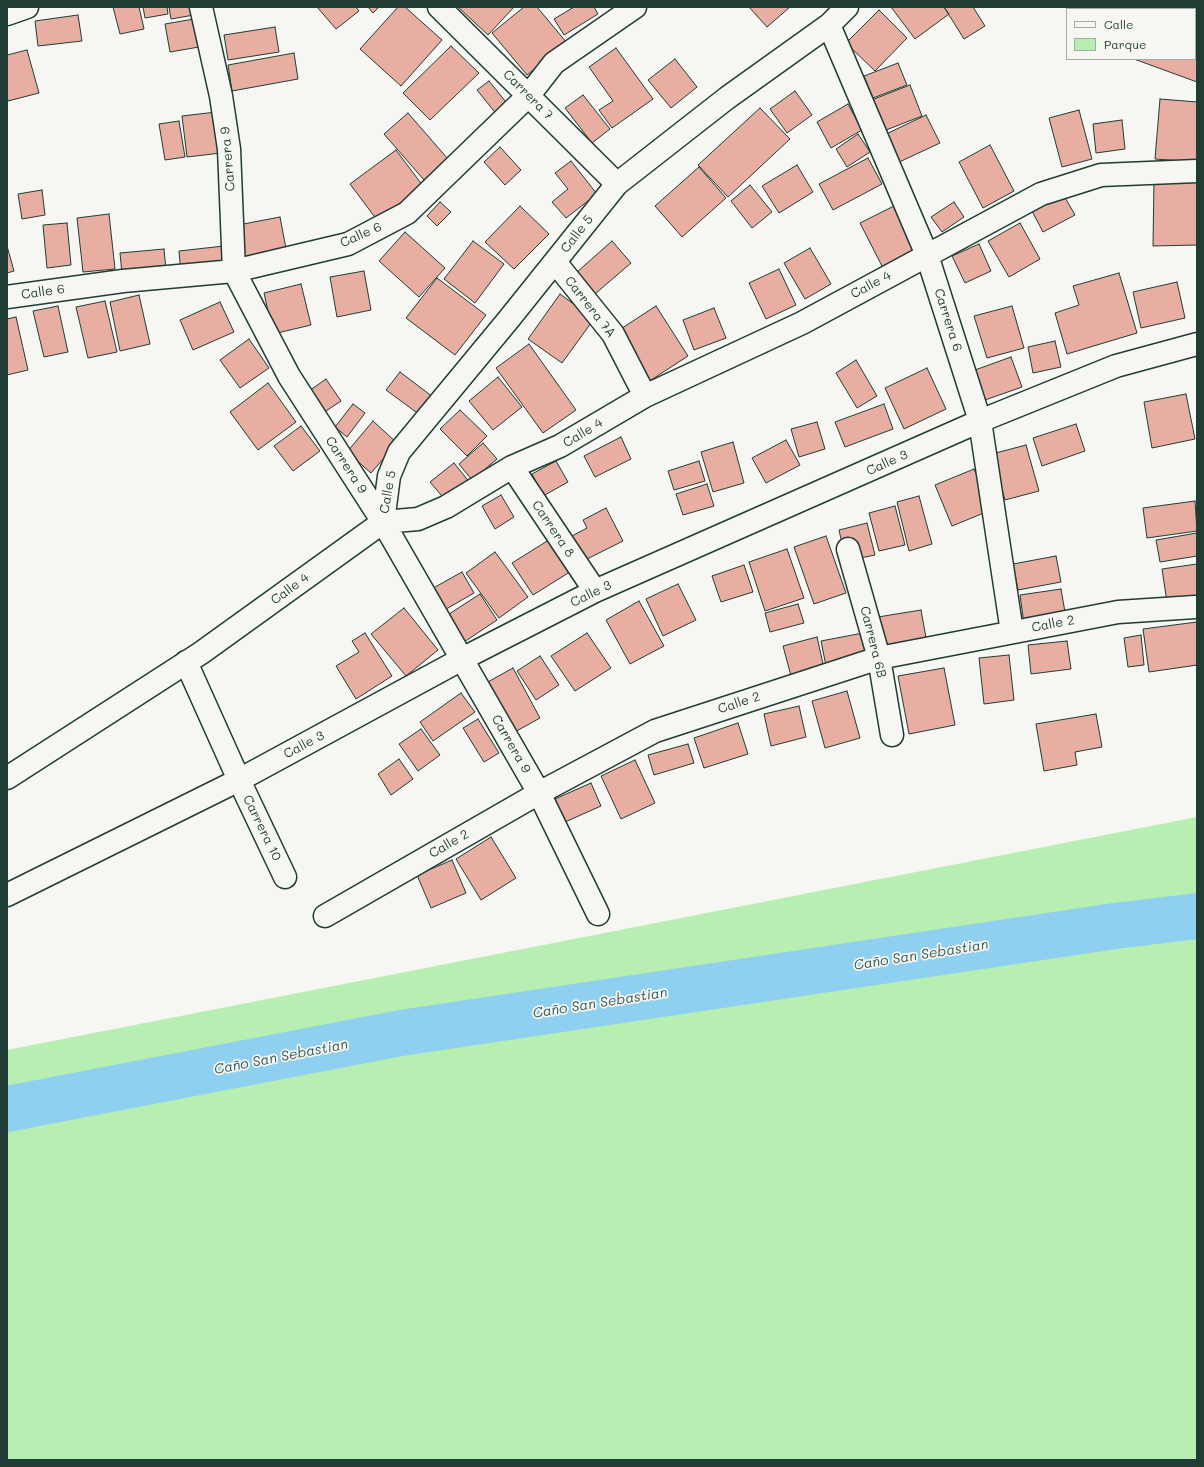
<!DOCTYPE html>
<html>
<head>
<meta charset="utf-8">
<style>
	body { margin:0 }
	#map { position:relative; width:1204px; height:1467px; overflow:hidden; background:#f6f6f2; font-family:Mali,sans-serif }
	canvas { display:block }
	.frame { position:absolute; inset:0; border:8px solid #1f3d34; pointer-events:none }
	.legend { position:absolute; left:1066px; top:8px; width:130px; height:52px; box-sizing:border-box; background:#f6f6f2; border:1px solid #a0aca6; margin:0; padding:5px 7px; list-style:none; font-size:12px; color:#1f3d34 }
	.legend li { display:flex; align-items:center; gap:8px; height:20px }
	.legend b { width:20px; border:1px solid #a0aca6 }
</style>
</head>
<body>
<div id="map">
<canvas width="1204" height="1467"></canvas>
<div class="frame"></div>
<ul class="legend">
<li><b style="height:5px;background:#f6f6f2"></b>Calle</li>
<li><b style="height:11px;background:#b7eeb1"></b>Parque</li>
</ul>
</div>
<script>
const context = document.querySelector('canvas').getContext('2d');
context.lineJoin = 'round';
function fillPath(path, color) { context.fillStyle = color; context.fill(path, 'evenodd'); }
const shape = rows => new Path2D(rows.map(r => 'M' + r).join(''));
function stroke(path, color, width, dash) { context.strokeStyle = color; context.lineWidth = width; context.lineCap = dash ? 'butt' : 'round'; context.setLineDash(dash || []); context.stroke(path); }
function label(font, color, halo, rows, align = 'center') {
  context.font = font + ' Mali,sans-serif'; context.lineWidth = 3.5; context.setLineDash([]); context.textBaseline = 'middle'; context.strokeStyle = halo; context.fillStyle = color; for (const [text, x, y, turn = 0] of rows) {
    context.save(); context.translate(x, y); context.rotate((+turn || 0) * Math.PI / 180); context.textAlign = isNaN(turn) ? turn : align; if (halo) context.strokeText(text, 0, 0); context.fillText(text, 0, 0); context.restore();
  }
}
const green = shape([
	[1197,817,1197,1460,7,1460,7,1050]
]);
const river = shape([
	[7,1109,401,1033,1115,926,1197,916]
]);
const building = shape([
	[113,7,139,7,144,29,120,34,113,7],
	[143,7,167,7,168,14,145,18,143,7],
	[169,7,193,7,194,15,171,19,169,7],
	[317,7,356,7,359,11,336,29,317,7],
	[368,7,379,7,373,13,368,7],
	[398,7,405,7,442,40,401,86,360,49,398,7],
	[458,7,514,7,488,35,458,7],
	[524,7,537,7,567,43,527,75,492,33,524,7],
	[574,7,594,7,598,14,564,35,554,19,574,7],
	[749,7,790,7,767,27,749,7],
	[891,7,944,7,949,14,915,39,891,7],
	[944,7,973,7,985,26,964,39,944,7],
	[1182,7,1197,7,1197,11,1195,9,1182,7],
	[879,10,907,38,875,71,846,43,879,10],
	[78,15,82,41,38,46,35,21,78,15],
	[194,19,199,47,170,52,165,24,194,19],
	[275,27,279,52,228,60,224,35,275,27],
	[1195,28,1197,29,1197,82,1134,59,1195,59,1195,28],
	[451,46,479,73,430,120,403,93,451,46],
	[616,48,653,99,612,128,599,110,613,101,589,67,616,48],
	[27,50,39,93,8,101,7,97,7,55,27,50],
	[294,53,298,79,232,91,228,65,294,53],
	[675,59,697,87,671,108,648,80,675,59],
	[898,63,907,85,873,98,864,76,898,63],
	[489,81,510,107,498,116,477,90,489,81],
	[910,85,922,116,881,132,869,101,910,85],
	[795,91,812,115,787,133,770,109,795,91],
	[583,95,610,129,592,143,565,108,583,95],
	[1160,99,1197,102,1197,162,1155,159,1160,99],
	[848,104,862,130,831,148,817,122,848,104],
	[760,108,790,139,728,197,698,165,760,108],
	[1079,110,1092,159,1062,167,1049,118,1079,110],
	[216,112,221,153,187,157,182,116,216,112],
	[408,113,448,159,424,180,384,134,408,113],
	[926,115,940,143,895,164,882,136,926,115],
	[1122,120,1125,149,1096,153,1093,124,1122,120],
	[179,121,185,157,165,160,159,124,179,121],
	[858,134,870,152,847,167,836,149,858,134],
	[990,145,1014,191,983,208,959,162,990,145],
	[500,147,521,170,505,185,484,162,500,147],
	[396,150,423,186,377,220,350,184,396,150],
	[868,158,882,184,833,210,819,184,868,158],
	[571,161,597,194,566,218,552,202,568,189,555,173,571,161],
	[797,165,813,192,779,213,762,186,797,165],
	[699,167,726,198,682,237,655,206,699,167],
	[1154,180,1197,180,1197,245,1153,246,1154,180],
	[750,185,772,212,752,228,731,201,750,185],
	[42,190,45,215,22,219,18,194,42,190],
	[1063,194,1075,215,1043,232,1032,211,1063,194],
	[440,202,451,212,437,226,427,216,440,202],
	[954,202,964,217,942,232,931,217,954,202],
	[520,206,549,234,514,269,485,242,520,206],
	[894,206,917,253,884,270,860,223,894,206],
	[109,214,115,269,83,272,77,218,109,214],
	[280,217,288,259,242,269,233,226,280,217],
	[67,223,71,265,47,268,43,225,67,223],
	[1020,223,1040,259,1009,277,988,241,1020,223],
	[405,232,445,268,419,297,379,261,405,232],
	[473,241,504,264,475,303,444,279,473,241],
	[612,241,631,263,595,294,576,273,612,241],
	[979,244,991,271,965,283,952,256,979,244],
	[7,246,14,271,7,273,7,246],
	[224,246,226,268,181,273,179,251,224,246],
	[810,248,831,284,805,299,784,263,810,248],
	[164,249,166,270,122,274,120,253,164,249],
	[779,269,796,305,766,319,749,283,779,269],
	[364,271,371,310,337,317,330,277,364,271],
	[1119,273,1137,333,1067,354,1055,313,1079,305,1073,286,1119,273],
	[437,278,486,315,455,355,406,318,437,278],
	[1177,282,1185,318,1141,328,1133,292,1177,282],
	[301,284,311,325,273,334,264,293,301,284],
	[560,294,594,319,562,363,528,339,560,294],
	[139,295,150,344,120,351,110,302,139,295],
	[105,301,117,352,88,358,76,307,105,301],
	[220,302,234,332,193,350,180,320,220,302],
	[58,306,68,352,44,357,33,311,58,306],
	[656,306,688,356,648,382,616,332,656,306],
	[1012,306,1024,348,987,358,974,316,1012,306],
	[714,308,726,338,694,350,683,320,714,308],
	[16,317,28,370,7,375,7,319,16,317],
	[249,339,269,368,240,388,220,360,249,339],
	[1055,341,1061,367,1033,373,1028,347,1055,341],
	[529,344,576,410,543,433,496,368,529,344],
	[1011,357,1022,387,985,400,975,370,1011,357],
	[856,360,877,396,857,408,836,373,856,360],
	[927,368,946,409,904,429,885,388,927,368],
	[400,372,433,397,420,415,386,390,400,372],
	[498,377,522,407,493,430,469,401,498,377],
	[326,379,341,401,323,413,309,391,326,379],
	[268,383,296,422,258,450,230,412,268,383],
	[1186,394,1195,439,1152,448,1144,402,1186,394],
	[353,404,365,413,347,437,335,427,353,404],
	[884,404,893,429,845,447,835,422,884,404],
	[460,410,487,436,467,456,440,429,460,410],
	[373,421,397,443,371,473,347,452,373,421],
	[817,422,825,449,799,457,791,429,817,422],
	[1076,424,1085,451,1042,466,1033,438,1076,424],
	[301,426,320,451,293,471,274,446,301,426],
	[621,437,631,459,595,477,584,456,621,437],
	[786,440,800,465,766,483,752,458,786,440],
	[733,442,744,483,713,492,701,452,733,442],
	[483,443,497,459,472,480,459,464,483,443],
	[1026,445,1039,491,1005,500,992,454,1026,445],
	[556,461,568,482,543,496,532,474,556,461],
	[699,461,705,481,674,490,668,471,699,461],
	[454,463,470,483,447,502,430,482,454,463],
	[974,469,991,510,952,526,935,485,974,469],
	[707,484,714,506,683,515,676,494,707,484],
	[501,495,514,517,495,529,482,506,501,495],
	[919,496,932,544,909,551,897,502,919,496],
	[1195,501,1197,531,1147,538,1143,508,1195,501],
	[895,506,905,545,879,551,869,513,895,506],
	[606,508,623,541,583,561,570,537,587,528,583,520,606,508],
	[867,523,875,555,846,561,839,530,867,523],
	[1197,533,1197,556,1160,562,1156,540,1197,533],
	[826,536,846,593,814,604,794,547,826,536],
	[552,538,573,570,533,595,512,563,552,538],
	[787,549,804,598,765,611,749,562,787,549],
	[495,552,528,597,499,618,466,573,495,552],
	[1056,556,1061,582,1018,590,1013,564,1056,556],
	[1197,564,1197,605,1168,609,1162,569,1197,564],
	[744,565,753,592,721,602,712,576,744,565],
	[462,572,474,593,441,612,428,591,462,572],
	[678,584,696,620,663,636,646,599,678,584],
	[1061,589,1066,618,1024,624,1020,595,1061,589],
	[480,594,497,620,464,642,446,616,480,594],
	[639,601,664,646,630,664,606,620,639,601],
	[798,604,804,623,770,632,765,613,798,604],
	[404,608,438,650,406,676,371,634,404,608],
	[921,610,927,643,884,651,878,617,921,610],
	[1197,622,1197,665,1149,672,1143,629,1197,622],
	[365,633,392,676,356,699,336,666,359,652,352,641,365,633],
	[587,633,611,668,575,691,551,656,587,633],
	[863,633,869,663,827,671,821,641,863,633],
	[1141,635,1144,665,1128,667,1124,638,1141,635],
	[817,637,824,668,791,676,783,646,817,637],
	[1067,641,1071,669,1031,674,1028,645,1067,641],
	[1009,655,1014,700,984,704,979,658,1009,655],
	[540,656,559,685,536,700,517,671,540,656],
	[513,668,540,718,513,733,486,683,513,668],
	[944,668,955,725,909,734,898,676,944,668],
	[847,691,860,738,825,748,812,701,847,691],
	[461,693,475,712,433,741,420,722,461,693],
	[799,706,806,737,771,746,764,714,799,706],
	[1096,714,1102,747,1075,752,1077,765,1044,771,1036,724,1096,714],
	[478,719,499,753,484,762,463,728,478,719],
	[738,723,748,754,704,768,694,738,738,723],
	[421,729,440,755,418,771,399,744,421,729],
	[688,744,694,763,654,775,648,755,688,744],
	[399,759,413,779,391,795,378,774,399,759],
	[635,760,655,803,621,819,601,776,635,760],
	[591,783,601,806,556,826,546,803,591,783],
	[491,837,516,878,481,900,456,859,491,837],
	[452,860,466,893,431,908,417,875,452,860]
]);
const minor = shape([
	[201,7,221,96,229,149,234,271,289,376,383,522,539,793,598,914],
	[439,7,617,184],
	[7,14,27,7],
	[829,25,927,255,980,421,1012,632],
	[555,262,613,334,645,396],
	[7,297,123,281,234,271,348,244,407,213,529,95,554,63,635,7],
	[512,467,595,591],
	[383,522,389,476,399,452,509,319,617,184,727,98,829,25,847,7],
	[848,549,879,658,892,735],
	[186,662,239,780,285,877],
	[7,778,201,653,383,522,418,519,446,507,512,467,560,446,645,396,802,323,1041,194,1101,175,1197,171],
	[7,895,239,780,462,659,595,591,980,421,1116,366,1197,344],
	[325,916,539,793,655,731,879,658,1118,612,1195,607]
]);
const streetNames = [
	["Carrera 7",528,95,45],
	["Carrera 9",228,159,-95],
	["Calle 5",577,234,-52],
	["Calle 6",361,235,-24],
	["Calle 4",871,285,-28],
	["Calle 6",43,292,-8],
	["Carrera 7A",590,307,52],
	["Carrera 6",948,320,72],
	["Calle 4",583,433,-31],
	["Calle 3",887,463,-24],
	["Carrera 9",346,465,57],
	["Calle 5",388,492,-80],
	["Carrera 8",553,529,56],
	["Calle 4",290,589,-36],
	["Calle 3",591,594,-26],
	["Calle 2",1053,624,-11],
	["Carrera 6B",873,642,76],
	["Calle 2",739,703,-18],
	["Carrera 9",511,744,60],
	["Calle 3",304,745,-28],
	["Carrera 10",262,828,64],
	["Calle 2",449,844,-30]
];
const waterNames = [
	["Caño San Sebastian",921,955,-9],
	["Caño San Sebastian",600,1003,-9],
	["Caño San Sebastian",281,1057,-11]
];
fillPath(green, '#b7eeb1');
stroke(river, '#8fd0f0', 46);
fillPath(building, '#e8aea2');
stroke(building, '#1f3d34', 1);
stroke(minor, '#1f3d34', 25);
stroke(minor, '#f6f6f2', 22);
label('13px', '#1f3d34', '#f6f6f2', streetNames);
label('italic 14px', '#355a5a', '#f6f6f2', waterNames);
</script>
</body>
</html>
